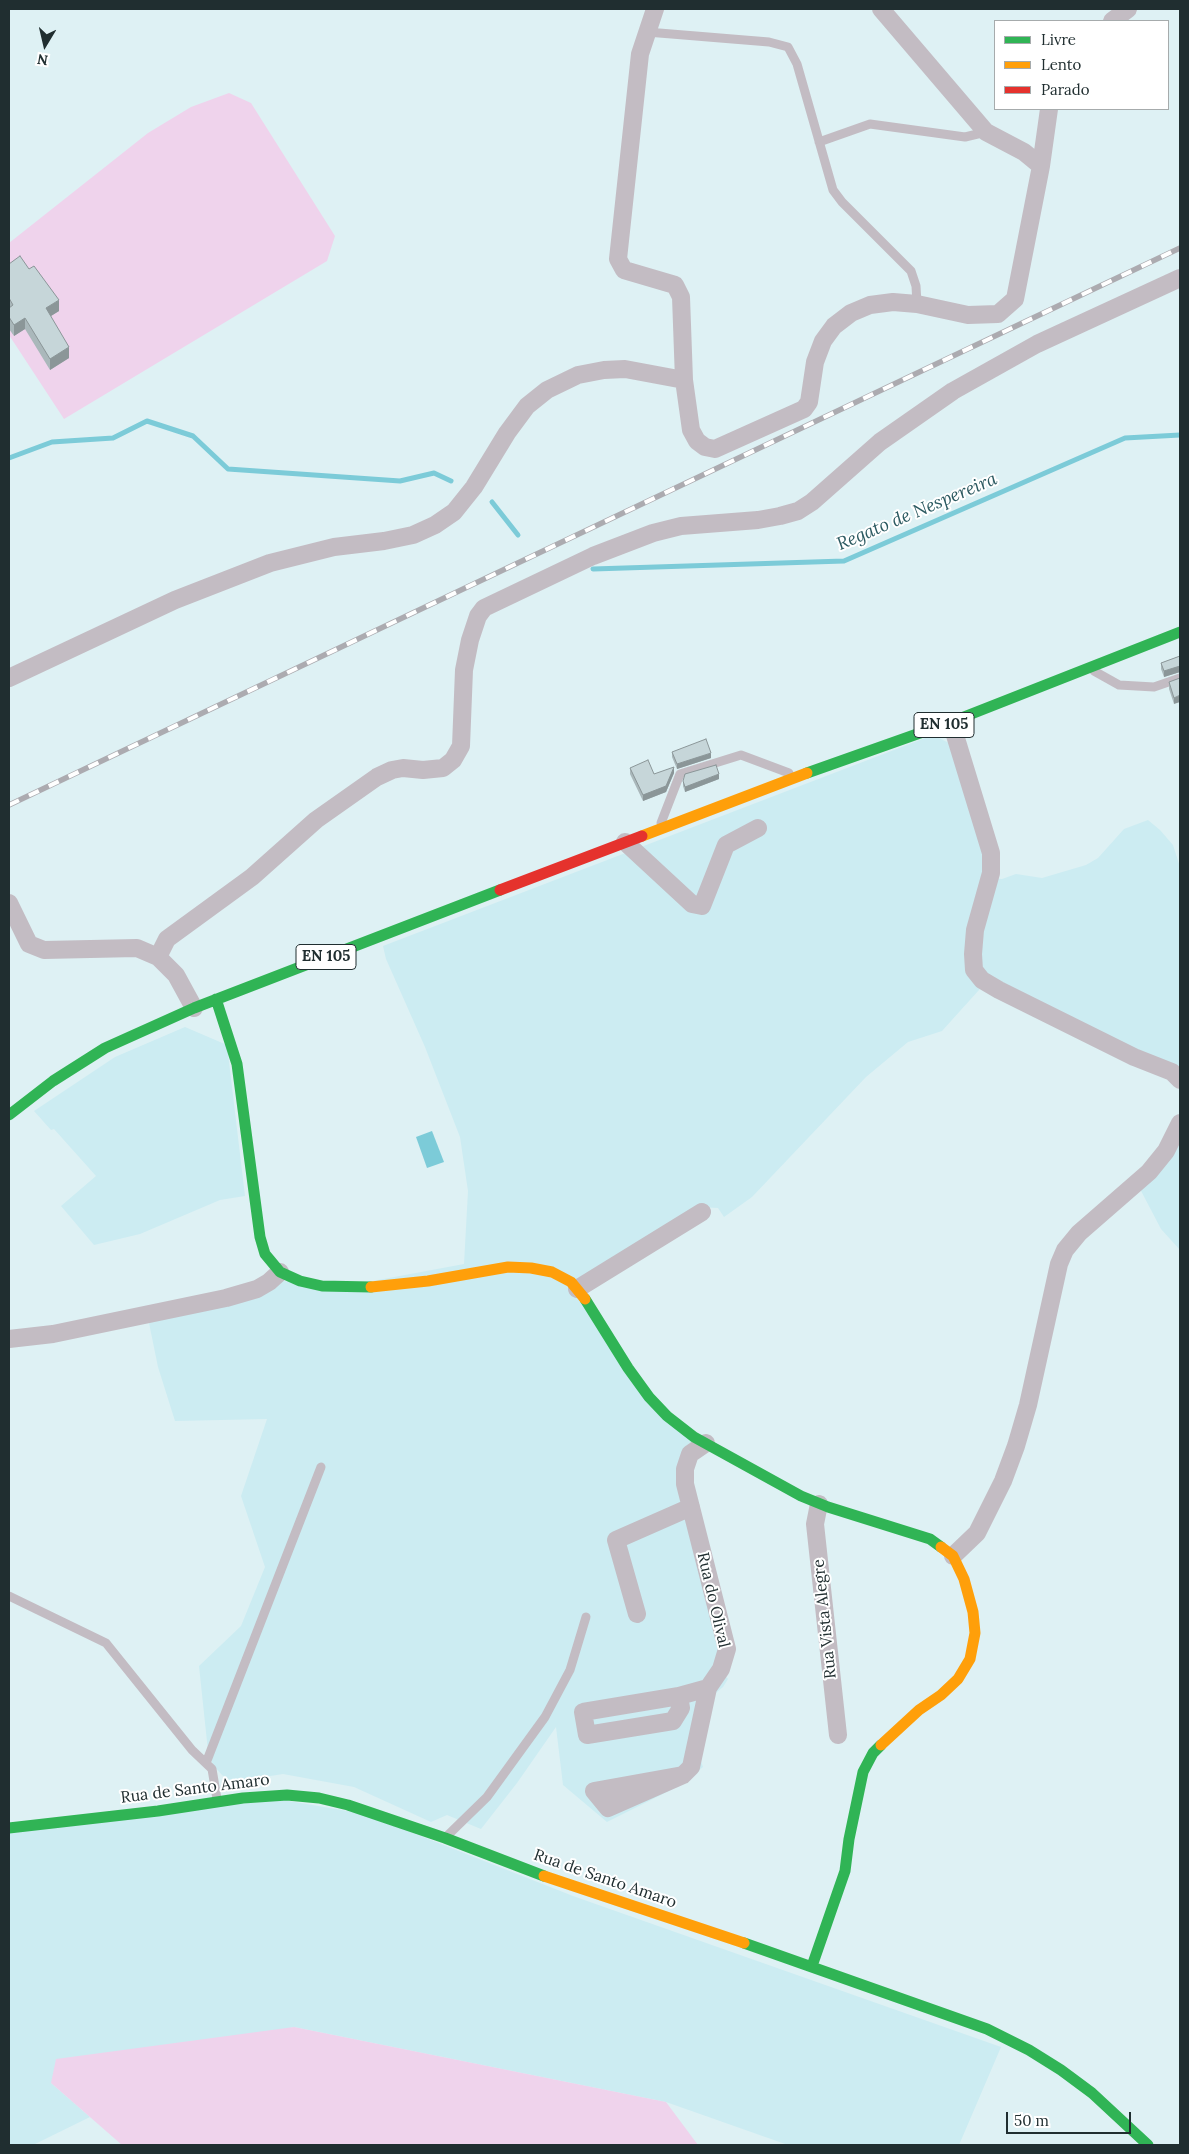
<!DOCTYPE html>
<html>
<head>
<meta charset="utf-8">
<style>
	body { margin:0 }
	#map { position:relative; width:1189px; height:2154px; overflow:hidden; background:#def1f4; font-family:Lora,serif }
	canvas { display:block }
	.frame { position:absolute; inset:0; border:10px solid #202e30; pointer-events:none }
	.legend { position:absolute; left:994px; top:20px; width:175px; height:90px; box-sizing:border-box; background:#fff; border:1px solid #a6abac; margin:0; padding:6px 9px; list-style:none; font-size:15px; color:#202e30 }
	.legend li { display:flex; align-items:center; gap:10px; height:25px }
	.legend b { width:25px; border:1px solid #a6abac }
	.north { position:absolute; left:20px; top:20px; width:50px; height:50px; -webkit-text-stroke:4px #fff; paint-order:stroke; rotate:189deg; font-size:14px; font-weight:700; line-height:20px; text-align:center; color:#202e30 }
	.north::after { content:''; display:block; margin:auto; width:18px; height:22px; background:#202e30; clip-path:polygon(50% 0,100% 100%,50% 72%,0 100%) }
	.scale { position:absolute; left:1006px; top:2112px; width:125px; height:22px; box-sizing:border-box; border:2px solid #202e30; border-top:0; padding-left:6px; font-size:15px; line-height:18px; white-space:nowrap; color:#202e30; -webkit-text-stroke:4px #fff; paint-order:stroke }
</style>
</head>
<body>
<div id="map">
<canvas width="1189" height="2154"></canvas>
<div class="frame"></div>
<ul class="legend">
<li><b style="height:6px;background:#30b455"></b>Livre</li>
<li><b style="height:6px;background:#ff9f0a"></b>Lento</li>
<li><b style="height:6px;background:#e5322d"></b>Parado</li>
</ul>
<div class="north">N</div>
<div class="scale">50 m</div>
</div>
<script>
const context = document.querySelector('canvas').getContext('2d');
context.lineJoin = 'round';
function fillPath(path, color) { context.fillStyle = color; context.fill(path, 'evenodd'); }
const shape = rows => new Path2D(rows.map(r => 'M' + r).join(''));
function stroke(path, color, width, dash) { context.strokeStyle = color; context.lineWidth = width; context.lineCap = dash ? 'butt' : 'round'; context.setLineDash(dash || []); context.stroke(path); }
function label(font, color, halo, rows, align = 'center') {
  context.font = font + ' Lora,serif'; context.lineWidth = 4; context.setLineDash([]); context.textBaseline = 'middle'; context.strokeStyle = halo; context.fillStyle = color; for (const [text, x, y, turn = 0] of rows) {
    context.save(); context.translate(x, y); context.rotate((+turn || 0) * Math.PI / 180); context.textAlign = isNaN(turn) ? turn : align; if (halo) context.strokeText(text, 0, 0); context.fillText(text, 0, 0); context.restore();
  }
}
const built = shape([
	[933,735,951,744,989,849,987,878,1002,879,1016,874,1042,878,1086,865,1098,858,1124,829,1148,820,1160,830,1173,845,1180,867,1180,1077,988,980,942,1031,908,1042,866,1077,752,1197,724,1217,718,1208,699,1207,579,1288,651,1402,698,1439,683,1463,725,1641,719,1669,728,1679,723,1687,711,1697,699,1755,703,1767,683,1784,607,1822,563,1785,556,1727,517,1783,481,1829,447,1815,431,1822,354,1787,283,1774,233,1782,222,1775,213,1765,208,1751,199,1666,241,1626,265,1567,241,1496,267,1419,175,1421,158,1367,149,1323,151,1309,279,1281,362,1283,464,1264,468,1191,460,1137,425,1047,386,959,383,946],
	[185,1027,227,1045,245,1196,220,1200,140,1234,94,1245,61,1206,96,1176,54,1129,51,1130,34,1111,115,1057],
	[1180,1118,1180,1250,1161,1229,1139,1187],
	[283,1800,365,1814,573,1896,1001,2047,959,2145,788,2145,666,2102,294,2027,51,2083,90,2117,33,2145,9,2145,9,1824]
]);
const green = shape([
	[229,93,251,103,335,236,327,261,64,419,9,335,9,243,148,133,191,107],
	[294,2027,666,2102,698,2145,122,2145,51,2083,56,2059]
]);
const water = shape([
	[432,1131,444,1162,427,1168,416,1137]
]);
const stream = shape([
	[9,458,52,442,113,438,147,421,193,436,228,469,400,481,434,473,451,481],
	[492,502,518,535],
	[593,569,844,561,1125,438,1180,435]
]);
const lane = shape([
	[647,32,769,42,788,47,797,64,833,190,842,202,911,271,916,286,917,304],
	[819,142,870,124,965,137,986,132],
	[1094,671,1119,685,1154,687,1180,678],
	[661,823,680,774,741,755,789,773],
	[9,1596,106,1643,192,1750,212,1769,217,1799],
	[206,1763,321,1467],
	[447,1836,487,1797,545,1717,570,1670,586,1617]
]);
const street = shape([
	[655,9,640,54,618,259,624,270,675,285,681,297,684,380,691,430,697,441,705,447,715,449,804,409,809,402,815,362,823,341,834,326,851,313,870,305,893,302,917,304,968,315,998,314,1015,299,1041,166,1024,152,986,132,881,9],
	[1112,21,1128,9],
	[1041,166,1049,109],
	[9,678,175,600,270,563,334,547,384,541,413,535,435,525,454,512,474,487,507,433,527,406,547,390,578,375,604,370,625,369,684,380],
	[951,722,991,853,991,873,975,930,973,954,974,970,982,980,999,990,1134,1057,1172,1072,1180,1080],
	[625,842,692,904,702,906,726,845,758,828],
	[9,903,29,944,44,950,137,948,158,957,176,975,194,1008],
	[158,957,167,939,252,877,316,820,377,777,392,770,403,768,423,770,443,768,453,760,461,746,464,670,470,640,478,616,484,608,593,556,653,533,681,526,758,520,780,516,798,511,812,502,880,442,953,391,1037,344,1180,278],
	[577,1289,702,1212],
	[9,1339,53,1334,226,1298,257,1289,269,1282,280,1272],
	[819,1504,815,1524,838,1735],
	[953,1556,977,1533,1003,1481,1016,1446,1028,1405,1059,1264,1065,1250,1079,1233,1149,1172,1166,1151,1180,1123],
	[637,1614,616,1540,691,1507],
	[679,1696,681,1708,673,1721,587,1735,583,1712,679,1696,708,1688],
	[683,1775,594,1791,608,1808,683,1775,691,1767,708,1688,721,1669,727,1649,685,1484,685,1469,690,1454,706,1443]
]);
const fast = shape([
	[807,773,951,722,1180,632],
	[216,999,237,1064,260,1237,265,1254,280,1272,300,1281,322,1286,371,1287],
	[9,1115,53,1081,105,1048,194,1008,500,890],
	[585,1299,628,1368,649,1397,667,1416,694,1437,801,1496,828,1507,930,1539,941,1547],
	[9,1828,158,1811,243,1798,287,1795,319,1798,348,1805,445,1838,544,1876],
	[744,1943,987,2029,1029,2050,1061,2070,1092,2093,1148,2145],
	[812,1966,845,1871,849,1839,863,1772,873,1753,881,1745]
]);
const slow = shape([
	[642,836,807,773],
	[371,1287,428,1281,508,1267,531,1268,552,1272,571,1282,585,1299],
	[881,1745,919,1710,941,1695,958,1679,970,1659,975,1633,973,1612,964,1579,953,1556,941,1547],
	[544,1876,744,1943]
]);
const jam = shape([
	[500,890,642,836]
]);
const rail = shape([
	[9,805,1180,248]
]);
const wall = shape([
	[9,264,59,311,51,316,69,358,50,370,25,329,14,336,9,329],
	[1180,656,1180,672,1164,677,1161,669,1161,663],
	[1180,678,1174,704,1169,689,1169,682],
	[672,752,711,758,677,769,672,757],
	[630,768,654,774,674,773,666,792,643,801,630,774],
	[719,779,685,792,683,786,683,781]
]);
const shadedWall = shape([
	[59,300,59,311,46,319,46,308],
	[25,318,25,329,14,336,14,325],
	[69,347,69,358,50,370,50,359],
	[1180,666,1180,672,1164,677,1164,671],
	[1180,695,1180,702,1174,704,1174,698],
	[711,753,711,758,677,769,677,764],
	[674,767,674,773,666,792,643,801,643,795],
	[719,774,719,779,685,792,685,787]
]);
const building = shape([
	[20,256,29,269,34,266,59,300,46,308,69,347,50,359,25,318,14,325,9,317,9,308,13,305,9,298,9,264,20,256],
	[1180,656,1180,666,1164,671,1161,663,1180,656],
	[1180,678,1180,695,1174,698,1169,682,1180,678],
	[706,739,711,753,677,764,672,752,706,739],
	[648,760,654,774,674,767,666,786,643,795,630,768,648,760],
	[716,765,719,774,685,787,683,781,685,774,716,765]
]);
const shields = [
	[944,725,60],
	[326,957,60]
];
const shieldNames = [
	["EN 105",944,725],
	["EN 105",326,957]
];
const streetNames = [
	["Rua do Olival",713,1600,77],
	["Rua Vista Alegre",825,1619,-96],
	["Rua de Santo Amaro",195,1789,-7],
	["Rua de Santo Amaro",605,1879,19]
];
const waterNames = [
	["Regato de Nespereira",917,512,-23]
];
fillPath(built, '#ccecf2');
fillPath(green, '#efd3ec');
fillPath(water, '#7ccbd8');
stroke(stream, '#7ccbd8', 5);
stroke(lane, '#c3bcc3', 9);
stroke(street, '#c3bcc3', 18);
stroke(fast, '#30b455', 11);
stroke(slow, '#ff9f0a', 11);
stroke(jam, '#e5322d', 11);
stroke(rail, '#acabb0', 5.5);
stroke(rail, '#fff', 4, [11]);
fillPath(wall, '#aab8bb');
fillPath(shadedWall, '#8b9698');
fillPath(building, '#c6d6d9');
stroke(building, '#8b9698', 1);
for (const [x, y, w] of shields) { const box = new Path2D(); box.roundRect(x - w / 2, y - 12.5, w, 25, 4); context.fillStyle = '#fff'; context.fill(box); stroke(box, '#202e30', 1); }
label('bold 15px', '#202e30', null, shieldNames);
label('16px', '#202e30', '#fff', streetNames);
label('italic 18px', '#2b5960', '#fff', waterNames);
</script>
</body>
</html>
